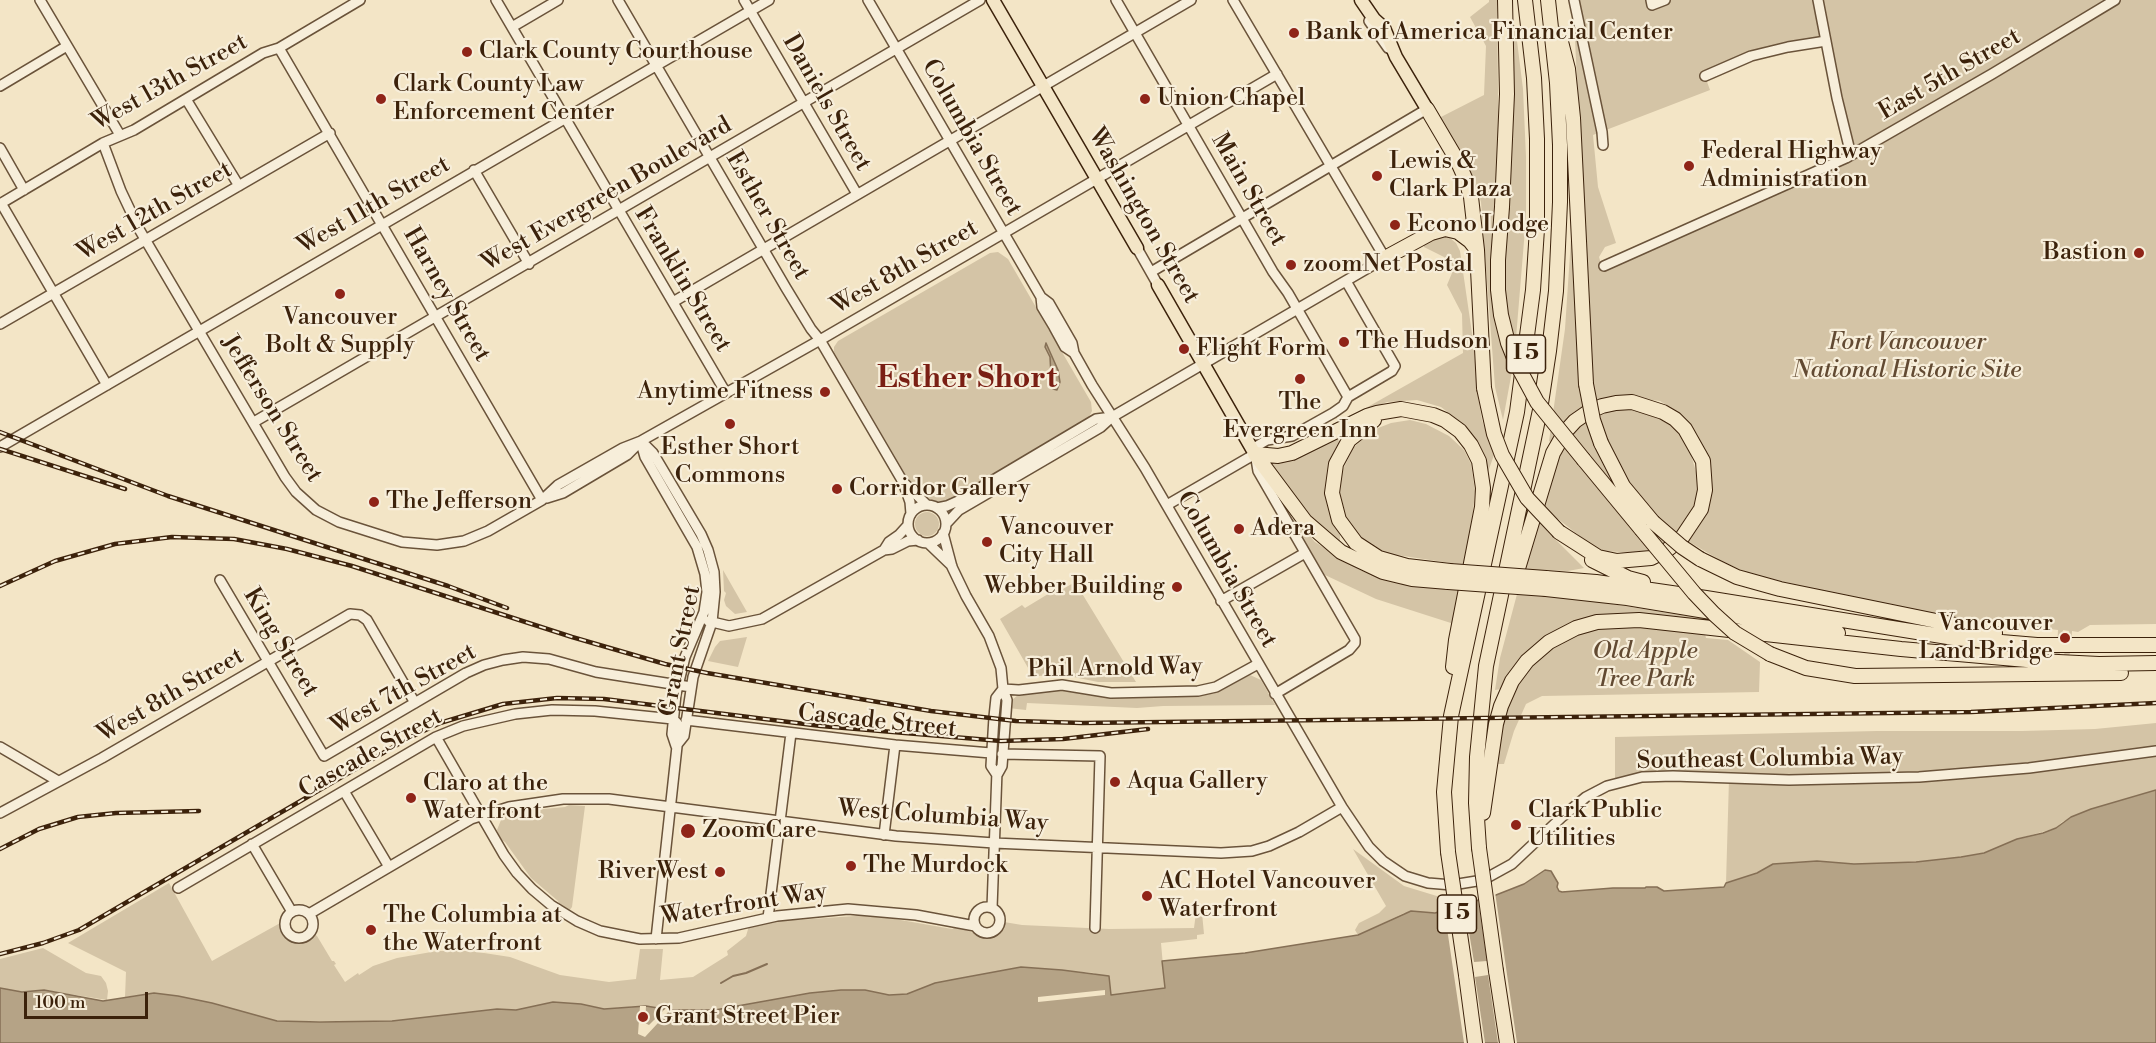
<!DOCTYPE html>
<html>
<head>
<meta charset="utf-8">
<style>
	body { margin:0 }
	#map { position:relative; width:2156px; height:1043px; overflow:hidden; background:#f3e5c6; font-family:"Libre Bodoni",serif }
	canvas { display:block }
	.scale { position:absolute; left:24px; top:992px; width:124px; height:27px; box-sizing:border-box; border:3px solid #3c220b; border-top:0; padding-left:8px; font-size:18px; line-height:21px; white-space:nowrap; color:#3c220b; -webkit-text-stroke:4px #f7eeda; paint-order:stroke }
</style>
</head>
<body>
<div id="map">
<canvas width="2156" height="1043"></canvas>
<div class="scale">100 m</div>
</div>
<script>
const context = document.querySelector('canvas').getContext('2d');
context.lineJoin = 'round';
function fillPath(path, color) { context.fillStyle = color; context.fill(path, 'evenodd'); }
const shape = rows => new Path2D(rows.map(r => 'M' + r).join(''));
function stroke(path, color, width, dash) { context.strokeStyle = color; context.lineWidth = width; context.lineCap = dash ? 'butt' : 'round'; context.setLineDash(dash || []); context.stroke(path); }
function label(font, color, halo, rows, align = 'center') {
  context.font = font + ' "Libre Bodoni",serif'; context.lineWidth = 4.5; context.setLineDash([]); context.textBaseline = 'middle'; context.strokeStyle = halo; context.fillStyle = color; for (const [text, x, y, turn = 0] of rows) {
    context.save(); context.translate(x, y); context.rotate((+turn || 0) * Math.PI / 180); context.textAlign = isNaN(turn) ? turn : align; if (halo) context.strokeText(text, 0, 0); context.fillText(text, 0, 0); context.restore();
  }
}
const green = shape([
	[1489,0,1497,0,1499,181,1493,229,1490,274,1492,301,1500,338,1512,371,1503,420,1495,387,1481,202,1474,179,1439,118,1484,95,1486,46,1470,17,1489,2],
	[1575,0,2156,0,2156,624,2090,625,2078,632,2072,631,2071,650,2069,656,2063,660,2069,631,2063,630,2064,638,2058,660,2044,677,2034,681,2024,680,2052,661,2057,650,2058,630,1941,616,1756,576,1723,562,1686,540,1692,532,1712,493,1709,461,1697,434,1673,409,1660,401,1637,398,1596,402,1593,389,1589,343,1575,39,1583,48],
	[1826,41,1851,155,1602,267,1599,257,1605,247,1616,243,1598,187,1593,135,1710,90,1705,76,1788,47],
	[1515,25,1523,89,1526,157,1526,217,1516,338,1508,322,1504,288,1510,26],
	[1572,224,1584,408,1552,443,1549,441,1565,329],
	[1442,236,1450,238,1456,243,1460,251,1474,347,1477,391,1482,420,1494,455,1488,472,1479,445,1463,424,1441,407,1417,400,1387,402,1350,417,1463,353,1462,314,1447,285,1452,273,1449,264,1444,257,1424,247,1424,242],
	[998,252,1008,259,1091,402,1092,411,1088,419,956,498,942,503,934,503,926,500,914,489,834,352,834,347,838,341,990,253],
	[1629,408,1650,414,1672,426,1687,441,1699,482,1695,508,1682,528,1666,542,1650,550,1635,553,1604,551,1591,545,1558,519,1547,531,1584,568,1568,571,1538,570,1536,595,1574,598,1707,619,1712,623,1608,616,1512,671,1501,689,1495,690,1500,658,1524,568,1553,471,1563,446,1570,435,1587,421,1613,410],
	[1591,432,1644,503,1658,535,1648,526],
	[1571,455,1654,538,1644,544],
	[1410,420,1426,424,1449,436,1464,450,1471,464,1475,491,1472,523,1454,624,1376,599,1325,575,1291,520,1294,518,1315,542,1360,570,1387,580,1453,589,1457,564,1383,553,1363,542,1351,528,1346,517,1340,493,1342,471,1354,447,1373,430,1391,423],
	[1336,438,1340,442,1332,455,1325,488,1330,513,1340,535,1340,545,1309,519,1267,461,1294,459],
	'915 524a12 12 0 1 1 24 0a12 12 0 1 1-24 0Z',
	[723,570,747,612,735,614,726,606,724,600,726,593,724,591],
	[1075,582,1136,682,1098,682,1059,674,1039,676,1031,673,1000,619,1022,605,1025,608,1058,588,1063,589],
	[1610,626,1636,627,1705,634,1706,638,1728,640,1760,662,1759,692,1542,696,1526,704,1514,731,1504,764,1497,764,1499,740,1508,705,1521,679,1535,661,1552,647,1574,635,1590,630],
	[747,637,738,667,708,661,715,647,720,641],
	[1250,675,1261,680,1275,705,1163,706,1137,708,1027,703,1026,710,1008,708,1012,700,1018,695,1058,690,1108,698,1199,696,1215,693],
	[2156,723,2156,790,2091,809,2062,822,2056,828,2017,839,1984,853,1961,857,1916,862,1854,864,1817,861,1773,864,1757,873,1726,883,1729,779,1673,776,1615,784,1615,737,1877,731,2022,731,2095,729],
	[569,805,585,806,572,907,569,911,560,905,558,901,531,878,505,842,500,839,497,830,501,820,505,817,528,808,533,810,565,807],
	[1353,849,1404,886,1440,897,1442,912,1404,913,1358,935,1355,930,1359,923,1379,913,1386,906],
	[169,883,212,961,282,922,284,933,293,941,304,941,314,934,317,936,332,961,334,961,336,964,334,965,345,982,358,973,359,975,373,966,397,958,437,951,471,951,510,957,560,975,609,982,636,979,640,949,663,949,660,980,693,977,728,955,727,951,746,936,749,926,792,917,797,920,855,916,860,913,891,915,895,919,952,929,957,927,985,937,997,934,1004,922,1022,925,1109,929,1194,928,1196,913,1202,913,1204,934,1197,935,1197,939,1161,943,1165,988,1110,995,1094,973,1021,967,956,979,935,983,907,994,889,995,865,990,810,993,715,1010,670,1010,640,1006,604,1009,581,1004,553,1002,516,1010,497,1009,392,1021,277,1021,212,1003,178,996,154,993,125,997,126,972,68,943],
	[43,948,86,973,101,976,106,983,108,991,107,1000,44,990,22,992,0,988,0,959]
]);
const water = shape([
	[1046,343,1058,370,1060,382,1057,390,1053,389,1054,381,1051,376,1050,357,1045,347,1046,343],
	[2156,790,2156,1043,0,1043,0,988,22,992,44,990,103,1001,154,993,178,996,212,1003,277,1021,320,1022,392,1021,497,1009,516,1010,553,1002,581,1004,604,1009,646,1006,670,1010,715,1010,810,993,841,990,865,990,889,995,907,994,935,983,956,979,1021,967,1062,970,1109,976,1111,995,1165,988,1162,961,1245,953,1358,935,1411,911,1435,913,1496,895,1524,884,1545,870,1551,871,1558,883,1557,887,1559,891,1562,892,1613,888,1645,888,1646,887,1657,887,1664,891,1724,887,1726,883,1757,873,1773,864,1817,861,1854,864,1916,862,1961,857,1984,853,2017,839,2043,833,2056,828,2071,817,2091,809,2156,790]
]);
const pier = shape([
	[1495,892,1517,1043,1498,1043,1488,975,1475,977,1485,1043,1464,1043,1444,908,1464,902,1474,962,1487,961,1478,898],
	[1105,990,1105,995,1038,1002,1038,997],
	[640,1006,646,1006,645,1023,649,1025,666,1008,670,1010,645,1037,638,1034]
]);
const stream = shape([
	[721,983,733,976,746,973,767,964]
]);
const minor = shape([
	[40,0,120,135],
	[496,0,726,393],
	[618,0,786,288,811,329,820,340,903,482,910,502,911,514],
	[744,0,857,194],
	[868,0,1041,297,1049,303,1072,343,1074,353,1092,385,1145,468,1342,807,1369,847,1383,861,1405,876,1428,883,1452,885,1483,880,1512,864,1563,816,1586,797,1607,786,1642,777,1673,776,1789,780,1919,777,2029,768,2156,751],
	[1116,0,1273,272,1288,293,1348,397],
	[1574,0,1602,132,1603,145],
	[1651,0,1652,5,1665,0],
	[1818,0,1837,98,1851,155],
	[1369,21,1388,48],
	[512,27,558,0],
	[279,48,542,500],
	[1705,76,1751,56,1788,47,1826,41],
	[0,86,67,46],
	[186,99,239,186],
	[103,143,121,191,139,229,285,477,296,492,316,510,339,522,402,542,437,545,464,541,488,531,542,500,558,485,623,448,641,441,820,340,1277,74],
	[0,148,24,190],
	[474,170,529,264],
	[1,203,107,385],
	[0,204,103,143,134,130,263,53,279,48,360,0],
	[1137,248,1158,285],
	[1604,266,1846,158,1992,74,2115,0],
	[1151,272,1427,109],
	[1346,281,1395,366,1392,371,1348,397],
	[1041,297,1042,307,1054,327,1065,347,1074,353],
	[673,302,1191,0],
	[0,324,330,133],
	[254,422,980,0],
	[641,441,653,453,701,534,708,550,714,572,715,592,712,622,693,677,684,736,676,746],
	[641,443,645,457,697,547,705,574,707,592,704,612,685,657,676,694,672,734,676,746],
	[0,447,769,0],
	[1256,459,1258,471,1355,639,1355,643,1349,650,1275,694],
	[903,482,927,505],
	[547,498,563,493,627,455,638,444],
	[1167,505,1255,454,1257,446,1267,440,1292,436,1333,413,1343,406,1348,397],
	'908 524a19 19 0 1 1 38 0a19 19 0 1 1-38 0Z',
	[937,508,947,506,958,501,1096,419,1112,417],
	[946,524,959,510,1101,427,1112,417,1385,258,1233,0],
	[943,533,952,567,966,596,989,636,1001,668,1003,689,1007,700,1002,766,997,775],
	[928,543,952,566],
	[884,550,889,542,899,535,908,525],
	[220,580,324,756,466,673,484,665,503,660,523,657,549,659,596,672,691,687],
	[1221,601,1305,553],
	[708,621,729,626,762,619,884,550,892,549,908,541,918,540],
	[1003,689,1019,690,1062,685,1111,693,1198,691,1216,687,1258,664],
	[686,720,895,745,991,753],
	[436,737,504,855,517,873,532,889,551,905,577,921,600,931,640,939,679,938,777,916,848,909,916,915,975,926],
	[0,747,58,781],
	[1002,754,1100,756,1095,928],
	[997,775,991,766,994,717,996,698,1003,689],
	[344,791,389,867],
	[0,813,102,758,350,614,360,615,367,620,415,703],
	[884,835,895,745],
	[252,844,292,912],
	[178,888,436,737,463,726,515,714,552,710,595,711,673,719],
	'974 920a13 13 0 1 1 26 0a13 13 0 1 1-26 0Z',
	[992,908,997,771],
	'285 924a14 14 0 1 1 28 0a14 14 0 1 1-28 0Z',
	[309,914,471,819,509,807,563,799,609,799,896,836,994,843,1221,853,1252,851,1269,846,1299,832,1342,807],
	[768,918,791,733],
	[656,939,679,728,677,723,673,719]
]);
const major = shape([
	[993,0,1137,248],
	[1361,0,1374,19,1384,28,1396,57,1427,109],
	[1158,285,1255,454]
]);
const highway = shape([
	[1559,34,1568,69,1573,118,1586,384],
	[1427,109,1457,160,1465,178,1471,197,1477,250,1484,388],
	[1502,207,1507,94,1505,0],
	[1385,258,1431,233,1445,229,1458,232,1470,241,1477,250],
	[1374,420,1349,440,1336,464,1332,493,1339,520,1356,543,1379,558,1407,566,1450,571],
	[1601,443,1623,486,1653,522],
	[1255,454,1278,456,1292,453,1367,416,1377,413,1401,409,1433,415,1445,420,1460,431,1471,445,1479,461,1483,488,1482,507,1456,640,1453,667],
	[1255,454,1305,521,1341,552,1383,572,1412,579,1448,582],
	[1584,460,1641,529],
	[1700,559,1737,577,1780,589,1995,633],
	[1592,560,1628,578,1643,582],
	[1546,578,1596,582,1706,598,1954,638,2037,645,2156,645],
	[1513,585,1553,453,1565,432,1575,421,1588,412,1602,406,1616,403,1632,402,1663,412,1675,419,1685,429,1703,461,1705,490,1701,509,1681,539,1667,550,1651,558,1617,561,1598,557,1559,532],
	[1546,589,1627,598,1838,633],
	[1770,654,1806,668,1855,676,2121,673],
	[1483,813,1496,724,1501,706,1512,681,1527,661,1549,642,1576,628,1597,622,1639,620,1901,649,2038,661,2099,664,2156,663],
	[1479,848,1476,803,1477,757,1486,666,1540,410,1549,351,1556,291,1560,202,1560,145,1557,83,1548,0],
	[1448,852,1444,792,1451,716,1517,412,1533,290,1537,229,1537,139,1534,78,1525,0],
	[1496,971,1507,1043],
	[1466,975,1475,1043]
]);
const rail = shape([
	[0,432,168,496,448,586,507,608],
	[0,449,125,489],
	[0,586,55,561,115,544,172,537,234,539,287,549,352,566,572,637,665,664,707,673,931,711,1016,721,1082,723,1971,712,2156,703],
	[0,849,39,829,78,817,116,813,199,811],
	[0,954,43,943,79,930,407,739,440,723,503,704,557,698,604,699,821,726,1001,741,1063,739,1148,729]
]);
const highwayBridge = shape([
	[1502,207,1498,260,1498,290,1501,315,1508,343,1516,363,1537,402,1584,460],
	[1586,384,1593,420,1601,443],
	[1484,388,1494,434,1502,455,1527,498,1559,532],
	[1653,522,1682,547,1700,559],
	[1641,529,1694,593,1714,614,1735,633,1770,654],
	[1450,571,1546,578],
	[1448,582,1546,589],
	[1479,848,1496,971],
	[1448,852,1466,975]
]);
const markers = [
	[1294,33,6,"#8f2418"],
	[467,52,6,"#8f2418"],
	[381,99,6,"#8f2418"],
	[1145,99,6,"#8f2418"],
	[1689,166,6,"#8f2418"],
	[1377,176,6,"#8f2418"],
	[1395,225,6,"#8f2418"],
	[2139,253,6,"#8f2418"],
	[1291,265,6,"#8f2418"],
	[340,294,6,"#8f2418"],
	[1344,342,6,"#8f2418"],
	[1184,349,6,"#8f2418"],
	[1300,379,6,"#8f2418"],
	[825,392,6,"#8f2418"],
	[730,424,6,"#8f2418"],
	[837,489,6,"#8f2418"],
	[374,502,6,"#8f2418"],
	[1239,529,6,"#8f2418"],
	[987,542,6,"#8f2418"],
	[1177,587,6,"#8f2418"],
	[2065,638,6,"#8f2418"],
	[1115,782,6,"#8f2418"],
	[411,798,6,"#8f2418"],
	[1516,825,6,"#8f2418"],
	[688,831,8,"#8f2418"],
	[851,866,6,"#8f2418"],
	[720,872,6,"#8f2418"],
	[1147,896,6,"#8f2418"],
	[371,930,6,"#8f2418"],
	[643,1017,6,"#8f2418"]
];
const shields = [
	[1526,354,39],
	[1457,914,39]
];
const shieldNames = [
	["I 5",1526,354],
	["I 5",1457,914]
];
const poiNames = [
	["Bank of America Financial Center",1306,33],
	["Clark County Courthouse",479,52],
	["Clark County Law",393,85],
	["Enforcement Center",393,113],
	["Union Chapel",1157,99],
	["Federal Highway",1701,152],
	["Administration",1701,180],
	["Lewis &",1389,162],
	["Clark Plaza",1389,190],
	["Econo Lodge",1407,225],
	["Bastion",2127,253,"right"],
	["zoomNet Postal",1303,265],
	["Vancouver",340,318,"center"],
	["Bolt & Supply",340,346,"center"],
	["The Hudson",1356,342],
	["Flight Form",1196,349],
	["Anytime Fitness",813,392,"right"],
	["The",1300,403,"center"],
	["Evergreen Inn",1300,431,"center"],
	["Esther Short",730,448,"center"],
	["Commons",730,476,"center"],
	["Corridor Gallery",849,489],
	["The Jefferson",386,502],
	["Vancouver",999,528],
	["City Hall",999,556],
	["Adera",1251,529],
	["Webber Building",1165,587,"right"],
	["Vancouver",2053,624,"right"],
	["Land Bridge",2053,652,"right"],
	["Aqua Gallery",1127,782],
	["Claro at the",423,784],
	["Waterfront",423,812],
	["Clark Public",1528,811],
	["Utilities",1528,839],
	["ZoomCare",702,831],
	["The Murdock",863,866],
	["RiverWest",708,872,"right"],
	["AC Hotel Vancouver",1159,882],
	["Waterfront",1159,910],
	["The Columbia at",383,916],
	["the Waterfront",383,944],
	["Grant Street Pier",655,1017]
];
const streetNames = [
	["East 5th Street",1950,75,-30],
	["West 13th Street",170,83,-29],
	["Daniels Street",826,103,60],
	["Columbia Street",971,138,60],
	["Main Street",1248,190,60],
	["West Evergreen Boulevard",607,195,-30],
	["West 11th Street",374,206,-30],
	["West 12th Street",155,212,-30],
	["Esther Street",767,216,60],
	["Washington Street",1143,216,60],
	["West 8th Street",905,268,-30],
	["Franklin Street",682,280,59],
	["Harney Street",446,295,60],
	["Jefferson Street",271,409,58],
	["Columbia Street",1226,570,60],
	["King Street",280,643,59],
	["Grant Street",681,651,-79],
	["Phil Arnold Way",1115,669,-1],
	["West 7th Street",404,690,-29],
	["West 8th Street",171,696,-30],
	["Cascade Street",877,722,6],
	["Cascade Street",371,754,-29],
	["Southeast Columbia Way",1770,760,-1],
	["West Columbia Way",943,817,4],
	["Waterfront Way",744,905,-9]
];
const parkNames = [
	["Fort Vancouver",1907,343],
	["National Historic Site",1907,371],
	["Old Apple",1645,652],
	["Tree Park",1645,680]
];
const districtNames = [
	["Esther Short",967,380]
];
fillPath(green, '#d4c4a6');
fillPath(water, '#b5a386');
stroke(water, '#856f55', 1.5);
fillPath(pier, '#f3e5c6');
stroke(stream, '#856f55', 2);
stroke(minor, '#6a533a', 12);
stroke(major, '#3c220b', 15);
stroke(highway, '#3c220b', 16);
stroke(minor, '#f7eeda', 9);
stroke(major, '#f3e5c6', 12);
stroke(highway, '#f3e5c6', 14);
stroke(rail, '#3c220b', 4.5);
stroke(rail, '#f7eeda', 2, [7]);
stroke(highwayBridge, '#3c220b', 16, []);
stroke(highwayBridge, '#f3e5c6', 14);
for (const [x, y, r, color] of markers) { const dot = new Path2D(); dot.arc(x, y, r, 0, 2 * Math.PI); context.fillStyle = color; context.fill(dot); stroke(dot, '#f7eeda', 2); }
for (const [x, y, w] of shields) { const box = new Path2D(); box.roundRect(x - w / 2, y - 19, w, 38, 4.5); context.fillStyle = '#f7eeda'; context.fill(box); stroke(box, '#3c220b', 1.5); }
label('bold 22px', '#3c220b', null, shieldNames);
label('24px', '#3c220b', '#f7eeda', poiNames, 'left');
label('24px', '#3c220b', '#f7eeda', streetNames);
label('italic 24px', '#624a32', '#f7eeda', parkNames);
label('bold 30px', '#7a1f14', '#f7eeda', districtNames);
</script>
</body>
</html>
